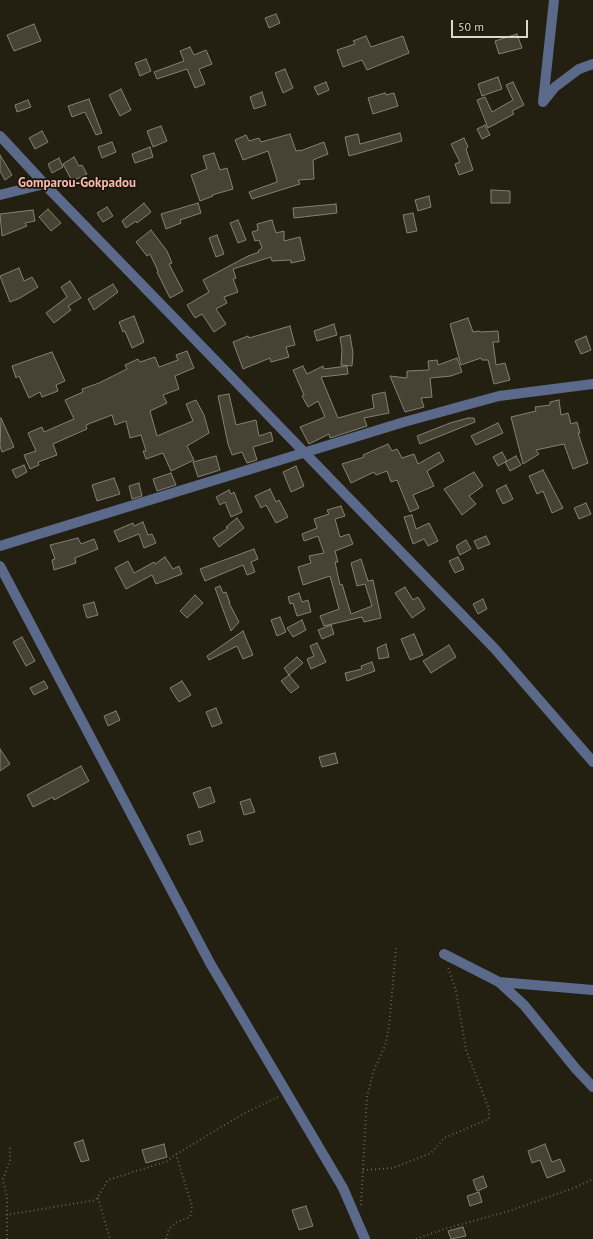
<!DOCTYPE html>
<html>
<head>
<meta charset="utf-8">
<style>
	body { margin:0 }
	#map { position:relative; width:593px; height:1239px; overflow:hidden; background:#232012; font-family:"PT Sans",sans-serif }
	canvas { display:block }
	.scale { position:absolute; left:451px; top:20px; width:77px; height:18px; box-sizing:border-box; border:2px solid #d9d8ce; border-top:0; padding-left:5px; font-size:12px; line-height:14px; white-space:nowrap; color:#d9d8ce; -webkit-text-stroke:3px #191709; paint-order:stroke }
</style>
</head>
<body>
<div id="map">
<canvas width="593" height="1239"></canvas>
<div class="scale">50 m</div>
</div>
<script>
const context = document.querySelector('canvas').getContext('2d');
context.lineJoin = 'round';
function fillPath(path, color) { context.fillStyle = color; context.fill(path, 'evenodd'); }
const shape = rows => new Path2D(rows.map(r => 'M' + r).join(''));
function stroke(path, color, width, dash) { context.strokeStyle = color; context.lineWidth = width; context.lineCap = dash ? 'butt' : 'round'; context.setLineDash(dash || []); context.stroke(path); }
function label(font, color, halo, rows, align = 'center') {
  context.font = font + ' "PT Sans",sans-serif'; context.lineWidth = 3.5; context.setLineDash([]); context.textBaseline = 'middle'; context.strokeStyle = halo; context.fillStyle = color; for (const [text, x, y, turn = 0] of rows) {
    context.save(); context.translate(x, y); context.rotate((+turn || 0) * Math.PI / 180); context.textAlign = isNaN(turn) ? turn : align; if (halo) context.strokeText(text, 0, 0); context.fillText(text, 0, 0); context.restore();
  }
}
const building = shape([
	[276,14,280,23,269,28,265,18,276,14],
	[34,24,41,41,14,51,7,35,34,24],
	[517,34,522,48,499,54,495,41,517,34],
	[366,36,371,47,403,36,409,53,367,70,362,60,343,67,337,50,355,44,353,41,366,36],
	[190,47,194,55,206,50,212,64,199,69,205,84,195,88,187,69,157,79,154,72,184,61,180,51,190,47],
	[146,59,151,71,140,76,135,63,146,59],
	[285,69,293,88,283,93,275,73,285,69],
	[498,77,502,89,482,96,478,84,498,77],
	[326,82,329,90,318,95,314,87,326,82],
	[513,82,524,105,512,111,514,114,488,128,477,100,485,97,492,112,513,100,506,85,513,82],
	[121,89,131,110,120,116,109,95,121,89],
	[262,92,266,105,254,109,250,97,262,92],
	[385,93,386,95,394,93,398,106,373,114,368,98,385,93],
	[89,99,102,133,96,135,85,112,72,117,68,106,89,99],
	[28,100,31,107,17,112,15,105,28,100],
	[485,125,490,135,482,139,477,129,485,125],
	[161,126,167,141,153,147,147,131,161,126],
	[42,131,48,142,35,149,29,138,42,131],
	[400,133,402,141,349,156,345,137,358,134,360,144,400,133],
	[290,134,296,151,300,150,300,151,324,142,328,154,313,160,314,179,298,180,300,184,252,199,249,192,277,182,277,180,268,151,243,160,235,140,246,135,249,141,259,138,261,142,290,134],
	[464,138,468,147,466,149,473,170,459,175,455,164,460,162,451,144,464,138],
	[112,142,116,152,102,158,98,147,112,142],
	[150,147,153,157,135,163,132,154,150,147],
	[214,153,220,170,227,168,233,189,212,195,213,196,200,201,191,175,207,169,203,156,214,153],
	[0,155,12,175,5,180,0,171,0,155],
	[74,157,79,166,82,165,87,174,72,181,63,164,74,157],
	[59,158,63,167,52,173,48,164,59,158],
	[491,190,510,191,510,203,491,203,491,190],
	[429,196,431,207,418,211,415,200,429,196],
	[144,203,151,212,137,223,136,221,126,228,122,221,144,203],
	[198,203,201,213,180,220,181,223,166,229,161,214,198,203],
	[336,204,337,213,294,218,293,208,336,204],
	[107,207,113,216,103,222,97,213,107,207],
	[48,209,61,223,51,231,39,217,48,209],
	[33,210,35,221,25,223,27,226,2,236,0,214,33,210],
	[413,213,417,231,407,233,403,215,413,213],
	[238,220,246,240,238,243,230,223,238,220],
	[272,220,276,233,284,231,284,241,300,237,305,260,291,263,291,260,272,261,271,257,233,269,236,278,233,279,238,292,224,297,227,303,216,309,226,324,214,332,202,314,195,318,187,305,209,292,203,280,248,256,259,252,258,251,262,248,259,240,255,241,252,232,258,230,257,224,272,220],
	[151,230,167,251,172,263,169,264,183,291,170,298,157,272,158,271,150,254,147,256,136,242,151,230],
	[217,235,224,254,216,257,209,238,217,235],
	[19,268,24,281,32,277,38,287,20,298,10,302,0,276,19,268],
	[70,281,81,298,68,306,71,310,54,323,46,313,67,297,61,287,70,281],
	[113,284,118,292,94,310,88,299,113,284],
	[134,316,144,342,132,348,125,331,123,332,119,322,134,316],
	[468,318,473,332,479,331,480,332,498,331,499,342,493,342,496,365,505,363,510,380,494,384,488,360,482,360,481,358,461,365,450,324,468,318],
	[334,324,337,335,317,341,314,331,334,324],
	[290,326,295,345,286,347,289,357,271,362,270,358,243,369,233,342,248,336,249,338,290,326],
	[350,335,353,353,352,366,341,365,342,350,340,337,350,335],
	[586,336,591,350,581,354,575,341,586,336],
	[187,351,194,368,175,376,179,389,163,395,167,403,150,411,157,436,193,421,186,404,196,400,204,415,209,433,187,446,194,460,171,471,163,453,146,459,143,451,146,451,141,435,130,438,126,421,115,425,112,415,86,425,87,429,53,444,57,455,38,462,39,465,30,469,24,455,36,451,28,433,42,427,44,432,74,419,65,400,83,392,82,389,99,383,127,369,125,365,138,359,140,362,155,357,159,367,178,360,176,355,187,351],
	[52,352,65,381,56,385,58,391,42,397,40,392,29,398,19,376,16,378,12,366,52,352],
	[457,358,462,372,451,376,430,378,432,397,421,398,424,407,405,412,390,376,407,378,407,371,429,370,428,361,437,360,438,365,457,358],
	[303,366,307,374,323,366,324,369,347,366,348,374,321,377,338,418,374,408,372,395,385,392,389,413,364,418,367,426,330,438,329,434,309,444,300,427,325,417,318,401,308,407,302,396,304,395,293,370,303,366],
	[229,394,236,425,256,420,259,436,271,432,273,441,253,447,257,460,247,463,242,452,232,455,228,444,218,396,229,394],
	[559,400,561,415,568,413,571,424,577,422,580,433,578,433,588,463,573,469,564,444,536,450,539,454,523,464,511,417,536,411,535,407,550,405,550,402,559,400],
	[1,418,14,447,2,452,0,446,1,418],
	[468,418,474,418,475,422,420,444,417,436,450,423,468,418],
	[498,423,503,433,476,445,471,436,498,423],
	[388,444,392,451,397,449,402,458,414,454,418,464,439,452,444,461,427,471,434,486,413,495,419,508,410,512,397,480,391,482,387,471,376,475,374,472,351,483,342,464,364,457,363,455,388,444],
	[502,452,507,461,498,466,493,457,502,452],
	[216,456,220,470,198,477,193,462,216,456],
	[516,456,521,465,510,471,505,462,516,456],
	[24,465,27,472,16,478,12,470,24,465],
	[296,466,304,486,291,492,283,472,296,466],
	[543,470,563,508,552,513,543,491,537,494,529,476,543,470],
	[474,472,483,486,469,496,476,504,462,515,444,489,474,472],
	[171,473,176,485,157,491,153,479,171,473],
	[114,478,120,494,97,501,92,485,114,478],
	[139,483,142,496,132,499,129,486,139,483],
	[506,485,513,499,503,504,496,490,506,485],
	[270,489,276,502,279,500,288,517,276,523,266,505,261,508,255,496,270,489],
	[229,490,231,494,234,492,242,512,231,517,225,502,220,505,216,497,229,490],
	[586,503,591,514,579,519,574,508,586,503],
	[341,506,345,516,335,519,340,537,349,534,353,544,335,551,338,562,335,562,340,585,342,584,351,614,372,606,365,584,357,586,351,563,361,559,368,581,373,580,381,618,364,622,362,617,324,626,320,616,339,609,330,576,303,585,298,567,311,563,309,556,324,553,318,536,304,541,302,534,317,528,314,519,329,514,327,510,341,506],
	[412,515,416,529,429,523,438,541,428,546,424,539,413,544,404,517,412,515],
	[237,518,244,528,219,547,213,538,228,528,226,527,237,518],
	[143,522,148,535,152,534,156,543,144,548,139,534,119,542,114,531,133,523,134,526,143,522],
	[486,536,490,544,478,549,474,541,486,536],
	[78,538,81,544,94,539,98,549,75,558,76,563,54,570,52,560,55,559,50,545,78,538],
	[466,540,471,549,460,555,456,546,466,540],
	[254,549,258,559,251,562,255,572,247,575,243,565,205,581,200,569,254,549],
	[165,557,173,569,179,566,182,574,156,584,152,575,126,589,115,568,128,561,134,573,154,562,155,564,165,557],
	[458,557,464,569,455,573,449,561,458,557],
	[220,586,223,593,226,592,230,603,229,603,239,622,231,631,215,588,220,586],
	[405,587,413,600,418,597,425,609,412,618,395,593,405,587],
	[299,593,302,602,308,600,311,612,297,616,293,603,290,604,288,597,299,593],
	[195,595,203,603,187,618,180,611,195,595],
	[483,599,487,609,478,614,473,604,483,599],
	[94,602,98,615,87,618,83,605,94,602],
	[280,617,286,632,277,636,271,620,280,617],
	[302,620,306,630,293,637,287,628,302,620],
	[331,625,334,634,322,639,318,630,331,625],
	[243,631,253,655,243,659,237,646,209,660,207,656,243,631],
	[414,634,423,655,410,660,401,639,414,634],
	[22,637,35,661,26,666,13,642,22,637],
	[317,643,326,662,311,669,307,659,314,656,310,646,317,643],
	[386,644,389,657,379,659,377,648,386,644],
	[449,645,456,657,431,673,423,661,449,645],
	[297,657,303,663,289,675,284,668,297,657],
	[372,662,375,671,347,681,345,673,362,669,361,666,372,662],
	[289,675,299,687,291,693,281,681,289,675],
	[44,681,48,688,34,695,30,688,44,681],
	[182,681,191,695,179,702,170,688,182,681],
	[216,708,222,723,212,727,206,712,216,708],
	[116,711,120,720,108,726,104,716,116,711],
	[0,749,10,764,0,771,0,749],
	[335,753,338,763,322,767,319,757,335,753],
	[81,766,89,781,54,800,53,797,33,807,27,795,81,766],
	[210,787,215,802,199,808,193,793,210,787],
	[250,799,255,812,244,815,240,802,250,799],
	[200,831,203,841,190,845,187,835,200,831],
	[83,1140,89,1160,81,1162,74,1143,83,1140],
	[164,1144,167,1157,146,1163,142,1150,164,1144],
	[545,1144,552,1162,560,1159,565,1171,547,1178,540,1160,532,1163,528,1151,545,1144],
	[483,1176,487,1187,477,1191,473,1180,483,1176],
	[479,1192,482,1202,470,1206,467,1196,479,1192],
	[306,1206,313,1226,299,1230,292,1210,306,1206],
	[463,1227,466,1236,451,1239,448,1231,463,1227]
]);
const path = shape([
	[363,1170,393,1168,431,1153,444,1138,489,1119,489,1109,466,1050,456,991,448,967],
	[98,1198,110,1239],
	[361,1205,367,1096,374,1070,385,1046,389,1027,396,948],
	[6,1215,96,1200,108,1180,168,1161,172,1157,241,1115,278,1097],
	[7,1239,7,1198,3,1179,10,1161,10,1145],
	[166,1239,169,1229,177,1222,190,1217,191,1214,192,1206,176,1154],
	[416,1239,441,1230,509,1211,574,1188,593,1179]
]);
const minor = shape([
	[543,102,554,0],
	[543,102,555,87,579,69,593,64],
	[0,136,51,191,495,649,593,762],
	[0,195,44,184],
	[0,546,404,422,499,396,593,384],
	[0,566,210,963,343,1188,365,1239],
	[444,954,499,982,524,1005,576,1069,593,1087],
	[499,982,593,990]
]);
const quarterNames = [
	["Gomparou-Gokpadou",77,183]
];
fillPath(building, '#464334');
stroke(building, '#848170', 1);
stroke(path, '#605e51', 2, [1, 3]);
stroke(minor, '#5b6a8a', 10);
label('bold 13px', '#fbb7b0', '#191709', quarterNames);
</script>
</body>
</html>
